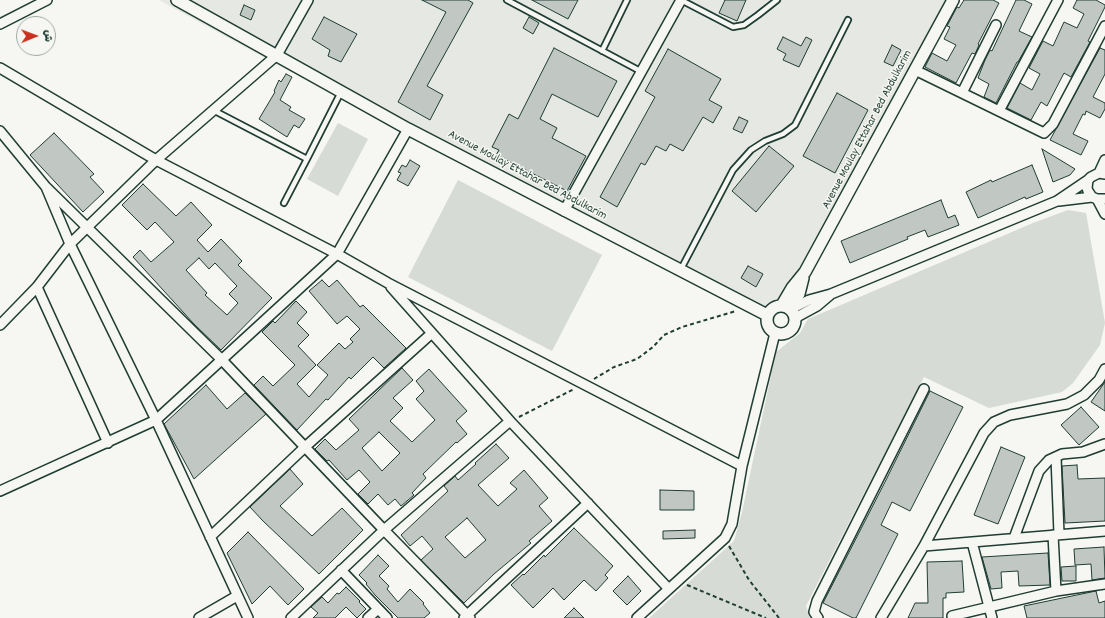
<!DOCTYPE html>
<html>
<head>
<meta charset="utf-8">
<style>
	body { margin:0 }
	#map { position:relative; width:1105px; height:618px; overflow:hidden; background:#f6f6f2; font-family:Dekko,"Playpen Sans Arabic",sans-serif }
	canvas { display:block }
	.north { position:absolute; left:16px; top:16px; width:40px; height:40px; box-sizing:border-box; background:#f6f6f2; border:1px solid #a0aca6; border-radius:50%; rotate:89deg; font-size:11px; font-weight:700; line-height:16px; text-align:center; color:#1f3d34 }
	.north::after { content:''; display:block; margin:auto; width:14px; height:18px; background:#c8321e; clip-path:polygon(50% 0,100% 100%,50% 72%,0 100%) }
</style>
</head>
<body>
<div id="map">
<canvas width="1105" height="618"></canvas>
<div class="north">ش</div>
</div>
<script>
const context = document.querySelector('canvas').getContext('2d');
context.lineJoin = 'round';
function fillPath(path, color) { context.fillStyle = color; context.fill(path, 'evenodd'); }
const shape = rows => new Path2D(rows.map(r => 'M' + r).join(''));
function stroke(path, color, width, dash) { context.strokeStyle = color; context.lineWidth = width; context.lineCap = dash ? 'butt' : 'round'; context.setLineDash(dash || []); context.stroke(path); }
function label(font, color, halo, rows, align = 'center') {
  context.font = font + ' Dekko,sans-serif'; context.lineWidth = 3; context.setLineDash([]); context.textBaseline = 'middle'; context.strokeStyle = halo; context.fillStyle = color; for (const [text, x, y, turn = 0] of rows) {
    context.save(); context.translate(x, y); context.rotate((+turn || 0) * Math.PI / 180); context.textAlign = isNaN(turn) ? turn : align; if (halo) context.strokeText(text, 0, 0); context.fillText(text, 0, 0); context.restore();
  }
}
const built = shape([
	[159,0,948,0,772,323,276,64]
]);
const green = shape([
	[338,123,368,139,338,196,307,179],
	[458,180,602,255,552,351,408,277],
	[1068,210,1086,213,1105,323,1100,345,1073,383,1062,392,989,408,924,377,806,606,810,618,649,618,734,541,742,512,776,352,800,333,808,319,1033,223]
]);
const building = shape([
	[422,0,468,0,473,3,427,86,443,95,430,120,398,102,446,12,422,0],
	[532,0,578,0,568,19,532,0],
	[725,0,746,0,737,21,719,13,725,0],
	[964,0,993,0,999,3,978,44,979,45,975,54,972,53,956,83,925,67,932,53,947,61,956,45,944,39,950,27,947,26,957,7,959,8,964,0],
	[1016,0,1024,0,1032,4,1019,31,1032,37,1018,62,1017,62,996,103,984,97,989,84,978,78,985,60,990,50,992,51,1016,0],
	[1077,0,1096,0,1105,5,1105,7,1088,41,1090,42,1071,77,1064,73,1047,106,1041,102,1031,120,1007,108,1020,83,1032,90,1040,74,1029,68,1043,41,1053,46,1064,22,1077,28,1084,14,1073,8,1077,0],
	[244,5,255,10,251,20,240,15,244,5],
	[324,17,357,34,341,62,328,56,330,50,312,39,324,17],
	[529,17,539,23,533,34,523,28,529,17],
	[783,37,801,46,806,37,812,40,799,67,783,60,786,54,777,49,783,37],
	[892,45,901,50,893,66,884,62,892,45],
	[554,48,617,81,598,117,552,94,540,119,557,128,552,138,586,156,567,191,496,155,499,150,492,147,509,114,518,119,554,48],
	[1100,48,1105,50,1105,74,1093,97,1105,103,1105,109,1100,118,1086,111,1085,115,1083,114,1073,134,1088,141,1081,155,1050,140,1100,48],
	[668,49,721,79,709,100,722,107,713,123,703,117,683,151,670,144,666,151,656,146,645,165,641,163,617,207,600,197,655,97,645,91,668,49],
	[286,74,292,77,280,100,291,107,289,110,305,119,299,128,294,125,287,137,259,119,275,92,274,91,279,80,281,82,286,74],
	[837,93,868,110,835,173,803,156,837,93],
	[739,117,748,121,742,133,733,129,739,117],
	[54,133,94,174,90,177,104,192,83,212,30,155,54,133],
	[769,146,794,166,756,212,732,191,769,146],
	[1042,149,1075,169,1070,175,1053,182,1042,149],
	[410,160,420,166,408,186,397,180,401,173,398,172,402,165,406,167,410,160],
	[1032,165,1043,192,1026,199,1025,197,978,218,966,192,991,180,992,182,1032,165],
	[143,184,176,216,191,202,212,225,197,240,208,252,221,239,242,261,238,265,272,298,221,350,194,324,133,257,140,250,151,262,174,242,155,222,147,230,122,205,143,184],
	[199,258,209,269,215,263,237,286,229,294,238,303,227,315,205,295,207,293,186,270,199,258],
	[941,200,948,218,955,215,959,225,928,237,925,230,907,237,908,239,850,263,841,241,941,200],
	[748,266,763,274,756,287,741,278,748,266],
	[322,280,329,287,337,280,360,307,363,305,406,348,384,368,373,357,351,379,349,377,328,400,326,399,297,430,254,385,263,376,273,386,295,365,262,332,273,321,275,323,296,301,307,312,297,323,309,335,298,346,316,365,297,384,309,397,328,375,317,365,339,343,345,349,353,342,350,339,360,329,347,316,337,324,309,291,322,280],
	[402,368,413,380,393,398,403,408,390,421,412,442,435,420,416,399,424,391,416,381,429,369,467,411,456,421,467,434,457,443,456,442,423,474,426,478,412,493,414,495,401,506,395,499,388,505,378,494,368,504,358,494,370,482,359,470,347,480,329,460,327,461,315,449,325,439,336,450,359,430,349,419,402,368],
	[379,432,400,453,382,471,362,448,379,432],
	[1105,382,1105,411,1091,402,1105,382],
	[206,385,227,409,245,393,266,414,194,479,164,424,206,385],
	[930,391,963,407,910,511,892,502,881,525,898,534,856,618,853,618,823,603,885,482,930,391],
	[1081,407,1099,427,1079,445,1061,425,1081,407],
	[496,444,509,458,478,485,498,506,517,489,510,483,524,470,548,498,539,506,552,521,529,541,531,543,494,574,464,603,421,560,433,549,422,536,410,546,401,535,448,491,444,486,455,476,458,480,476,464,475,463,496,444],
	[467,518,486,540,465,558,445,537,467,518],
	[1001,447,1025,457,998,524,974,515,1001,447],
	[1077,465,1078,479,1105,478,1105,521,1065,523,1062,466,1077,465],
	[290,469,303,484,280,506,312,536,342,508,363,530,319,574,263,521,250,507,290,469],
	[660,490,694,491,694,510,660,510,660,490],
	[574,528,613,566,605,575,608,578,596,591,584,580,564,600,553,588,533,608,511,585,523,574,524,575,544,555,545,557,574,528],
	[695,530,695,538,663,539,663,531,695,530],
	[248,532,304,589,288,605,270,586,252,604,227,553,248,532],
	[1104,547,1105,578,1092,580,1091,564,1075,565,1074,549,1104,547],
	[1048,553,1050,585,1019,586,1018,571,1001,572,1002,588,991,589,982,557,1048,553],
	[378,555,389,566,379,576,389,586,387,589,398,602,410,589,424,603,423,604,430,613,424,618,398,618,375,595,366,584,367,583,359,575,378,555],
	[962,561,964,592,946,593,946,598,943,598,943,618,908,618,915,603,928,603,927,562,962,561],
	[1076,566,1076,581,1062,581,1061,567,1076,566],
	[628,576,641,591,627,605,613,591,628,576],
	[346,587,360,601,359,602,366,609,357,618,346,607,335,618,313,618,318,613,311,607,322,597,328,603,337,593,339,594,346,587],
	[1096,591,1099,603,1105,601,1105,618,1027,618,1024,606,1096,591],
	[574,608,584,618,564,618,574,608]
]);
const path = shape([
	[594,379,614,367,637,359,653,347,664,335,682,327,736,311],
	[519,417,574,389],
	[729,546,749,580,779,618],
	[687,585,766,618]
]);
const service = shape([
	[507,0,642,72],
	[681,0,733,27,744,25,758,15,777,0],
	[602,51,627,0],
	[213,110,307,159,341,92],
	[284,203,307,159],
	[681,269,733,170,751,150,765,141,783,134,795,125,848,20]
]);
const minor = shape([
	[0,24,47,0],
	[0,68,156,160,337,254,388,283,742,466,775,333],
	[915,70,1044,133,1053,124,1105,26],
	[962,93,996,25],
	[999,111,1058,0],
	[0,131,46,187,70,244,156,420,248,618],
	[1099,173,1105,160],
	[1105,174,1099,173,1091,177,1088,180,1087,188,1088,191,1092,197,1097,199,1105,199],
	[46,187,221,359,384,530,291,618],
	[1097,199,1105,214],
	[1059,201,1092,197],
	[564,211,681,0],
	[37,287,108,443],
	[391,287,510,421],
	[791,309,809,300,831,294,1057,201,1088,180],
	[795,318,817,306,830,295],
	[0,325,37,287,70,244,156,160,277,55,308,0],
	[1056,457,1059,534],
	[0,491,156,420,337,254,408,129],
	[1053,535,1056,591],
	[210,537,305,447,432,333],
	[1014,538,1039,471,1049,460,1062,454,1083,452,1105,444],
	[972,542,992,618],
	[924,546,1105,531],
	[341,570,387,618],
	[952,616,1056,591,1105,584],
	[199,618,237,596],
	[368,618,378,609],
	[464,618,588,503],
	[470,618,384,530,510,421,668,588],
	[637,618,725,538,732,524,742,466],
	[818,618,814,612,817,601,924,389],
	[881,618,924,546,984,433,994,422,1010,415,1067,404,1084,395,1099,380,1105,369]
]);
const tertiary = shape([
	[177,0,408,129,767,315],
	[782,305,792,288,805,272,953,0],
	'767 320a14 14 0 1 1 28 0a14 14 0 1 1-28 0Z',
	[790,309,799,294,803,278]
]);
const streetNames = [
	["Avenue Moulay Ettahar Bed Abdulkarim",868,130,-62],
	["Avenue Moulay Ettahar Bed Abdulkarim",527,176,28]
];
fillPath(built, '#e6e8e4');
fillPath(green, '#d6dbd6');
fillPath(building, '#c1c8c3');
stroke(building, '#1f3d34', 1);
stroke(service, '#1f3d34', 8);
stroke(minor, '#1f3d34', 12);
stroke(tertiary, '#1f3d34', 14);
stroke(path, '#1f3d34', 2, [4, 3]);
stroke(service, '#f6f6f2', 4.5);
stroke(minor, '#f6f6f2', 9);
stroke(tertiary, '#f6f6f2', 11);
label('12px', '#1f3d34', '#f6f6f2', streetNames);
</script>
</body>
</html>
